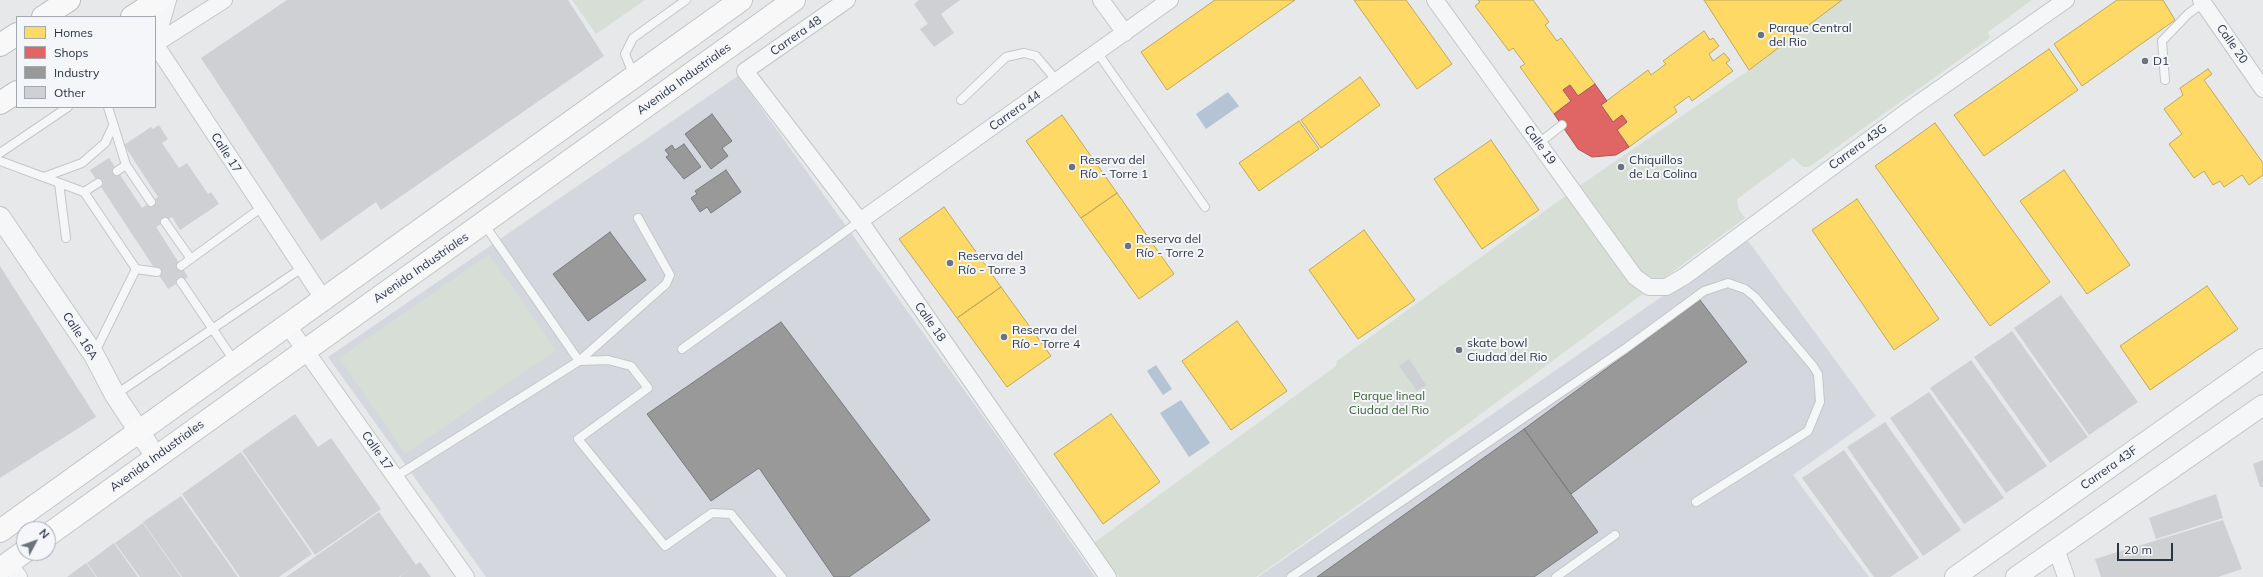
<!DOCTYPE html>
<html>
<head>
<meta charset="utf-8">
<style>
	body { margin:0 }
	#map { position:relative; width:2263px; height:577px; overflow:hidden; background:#e6e8ea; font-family:Mulish,sans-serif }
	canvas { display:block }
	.legend { position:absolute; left:16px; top:16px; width:140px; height:92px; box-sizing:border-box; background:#f4f6f9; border:1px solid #a4a8b1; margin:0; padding:5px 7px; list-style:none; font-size:12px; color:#2b3445 }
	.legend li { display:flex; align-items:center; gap:8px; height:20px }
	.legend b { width:20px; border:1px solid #a4a8b1 }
	.north { position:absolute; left:16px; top:521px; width:40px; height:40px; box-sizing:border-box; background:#f4f6f9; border:1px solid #a4a8b1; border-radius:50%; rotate:49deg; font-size:11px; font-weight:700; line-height:16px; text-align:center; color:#2b3445 }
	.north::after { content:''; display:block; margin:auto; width:14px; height:18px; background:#6c737f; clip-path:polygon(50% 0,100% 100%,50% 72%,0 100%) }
	.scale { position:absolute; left:2117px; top:543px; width:56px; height:18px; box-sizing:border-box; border:2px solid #2b3445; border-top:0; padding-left:5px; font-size:12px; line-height:14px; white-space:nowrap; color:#2b3445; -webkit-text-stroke:3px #f4f6f9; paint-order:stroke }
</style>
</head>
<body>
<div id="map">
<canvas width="2263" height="577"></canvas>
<ul class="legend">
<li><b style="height:11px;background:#ffd966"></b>Homes</li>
<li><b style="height:11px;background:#e06666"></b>Shops</li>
<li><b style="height:11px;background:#999"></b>Industry</li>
<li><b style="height:11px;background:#ced0d3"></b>Other</li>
</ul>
<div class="north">N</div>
<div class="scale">20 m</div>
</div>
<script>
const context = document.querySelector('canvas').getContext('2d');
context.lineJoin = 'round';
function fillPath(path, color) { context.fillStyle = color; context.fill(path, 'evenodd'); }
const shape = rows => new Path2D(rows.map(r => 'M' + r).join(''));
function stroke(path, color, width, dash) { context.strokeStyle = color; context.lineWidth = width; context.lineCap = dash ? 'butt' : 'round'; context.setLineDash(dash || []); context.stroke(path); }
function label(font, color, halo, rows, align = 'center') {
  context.font = font + ' Mulish,sans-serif'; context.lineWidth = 4; context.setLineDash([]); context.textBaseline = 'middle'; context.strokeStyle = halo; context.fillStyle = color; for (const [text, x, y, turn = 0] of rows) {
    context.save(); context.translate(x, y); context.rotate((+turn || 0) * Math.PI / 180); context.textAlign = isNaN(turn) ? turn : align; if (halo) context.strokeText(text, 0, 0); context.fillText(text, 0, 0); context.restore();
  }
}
const built = shape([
	[738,76,998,437,1095,577,486,577,328,357],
	[1746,238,1876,416,1793,475,1869,577,1258,577]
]);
const green = shape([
	[572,0,645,0,596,34],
	[1842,0,2032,0,1988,32,1990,38,1809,167,1803,167,1793,158,1737,199,1739,210,1745,218,1369,497,1256,577,1119,577,1095,542,1336,366,1337,361,1585,182,1749,70],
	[489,254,556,350,405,454,339,358]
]);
const water = shape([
	[1228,92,1239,106,1206,129,1196,114],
	[1156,365,1172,389,1163,395,1147,371],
	[1181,400,1210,443,1189,457,1160,413]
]);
const homes = shape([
	[1215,0,1295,0,1167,90,1141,52,1215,0],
	[1354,0,1406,0,1452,64,1417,89,1354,0],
	[1478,0,1533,0,1549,22,1545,25,1557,41,1561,38,1595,84,1578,96,1570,85,1563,90,1571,101,1554,114,1520,67,1525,64,1513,48,1509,51,1475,6,1480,2,1478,0],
	[1704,0,1842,0,1749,70,1704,0],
	[2117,0,2163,0,2175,20,2082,86,2054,44,2117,0],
	[1704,31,1710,40,1713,38,1719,46,1709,54,1713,61,1724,53,1730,60,1726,63,1733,71,1692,101,1689,96,1674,107,1677,112,1629,147,1617,130,1627,122,1622,115,1613,122,1601,105,1648,70,1651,75,1666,64,1663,61,1704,31],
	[2049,49,2078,90,1984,156,1954,115,2049,49],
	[2208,69,2212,74,2204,80,2263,163,2263,175,2249,185,2242,175,2224,187,2220,181,2213,185,2204,171,2194,178,2169,144,2182,134,2164,109,2183,95,2180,88,2208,69],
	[1360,77,1380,105,1321,148,1301,120,1360,77],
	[1062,115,1117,193,1081,218,1026,141,1062,115],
	[1299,121,1319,149,1259,191,1239,163,1299,121],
	[1935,123,2050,282,1990,326,1875,166,1935,123],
	[1491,140,1539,210,1482,249,1434,179,1491,140],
	[2064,170,2130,265,2087,294,2020,201,2064,170],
	[1117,193,1174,274,1139,299,1081,218,1117,193],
	[1857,199,1939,319,1894,350,1812,230,1857,199],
	[944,207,1001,287,957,318,899,239,944,207],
	[1364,230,1415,300,1358,339,1309,270,1364,230],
	[2207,286,2238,329,2150,390,2120,346,2207,286],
	[1001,287,1051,356,1007,387,957,318,1001,287],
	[1237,321,1287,391,1231,430,1182,361,1237,321],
	[1111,414,1160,482,1103,524,1054,454,1111,414]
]);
const shops = shape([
	[1595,84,1607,101,1601,105,1613,122,1622,115,1627,122,1617,130,1629,147,1616,155,1592,157,1578,149,1554,114,1571,101,1563,90,1570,85,1578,96,1595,84]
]);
const industry = shape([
	[712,114,732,141,722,148,728,156,711,169,685,134,712,114],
	[684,144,701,167,684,179,666,157,669,155,665,150,672,145,675,150,684,144],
	[726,170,741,192,711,213,707,207,700,212,691,198,697,194,695,191,726,170],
	[610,232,646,280,588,321,553,274,610,232],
	[1700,300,1747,362,1571,494,1524,429,1700,300],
	[781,322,930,520,849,577,834,577,759,468,711,501,647,414,781,322],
	[1524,429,1598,532,1534,577,1317,577,1524,429]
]);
const building = shape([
	[287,0,568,0,604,56,381,210,376,202,321,241,201,58],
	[919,0,960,0,941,14,954,33,934,47,920,29,928,24,914,4],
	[159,125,168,139,162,143,179,168,187,163,208,194,211,192,219,204,180,230,172,217,156,227,188,277,168,289,90,170,109,158,142,208,158,197,124,145,151,127,153,129],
	[0,266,96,417,0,478],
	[2061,295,2138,402,2089,435,2014,328],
	[2012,331,2088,437,2050,463,1974,357],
	[1409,359,1426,385,1417,391,1399,366],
	[1971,360,2047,466,2006,493,1930,388],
	[1929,392,2004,498,1964,524,1890,418],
	[295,414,318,447,331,438,381,509,315,555,242,451],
	[1885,422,1961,530,1923,556,1847,447],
	[1844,450,1919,558,1890,577,1874,577,1802,478],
	[241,452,312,554,279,577,240,577,182,494],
	[2263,460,2263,487,2260,487,2253,464],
	[2216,494,2223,518,2156,539,2149,518],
	[181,496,238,577,182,577,143,522],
	[379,512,416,565,399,577,286,577],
	[2223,520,2242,569,2218,577,2101,577,2095,559],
	[143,523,181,577,140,577,115,543],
	[114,543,138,577,97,577,87,563],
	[420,562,431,577,400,577,417,564],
	[86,563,96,577,67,577]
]);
const service = shape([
	[1097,52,1205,207],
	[634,76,625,54,633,38,686,0],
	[2165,80,2162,41,2188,14,2203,3],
	[961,100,1006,57,1024,53,1036,56,1057,81],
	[108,107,126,165,117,171],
	[1539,143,1562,125],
	[0,153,68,107],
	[0,161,84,192,136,269,157,272],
	[126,165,151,202],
	[44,177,82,163,105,143,113,126],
	[59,183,66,238],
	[84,192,98,183],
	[165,222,191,259],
	[484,224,579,361,666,284,670,275,638,218],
	[181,266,261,208],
	[181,282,235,362],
	[682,349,860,221],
	[94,354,136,269],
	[115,395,302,268],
	[395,477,579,361,608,360,631,366,648,388,578,439,665,546,712,513,731,514,782,577],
	[1291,577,1626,348,1704,291,1728,283,1745,289,1755,297,1813,366,1818,374,1820,402,1808,431,1696,502],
	[1556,577,1615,535]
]);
const minor = shape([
	[168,0,155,44,324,300],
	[847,0,745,71,860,221,1108,577],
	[1101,0,1125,33],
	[1435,0,1635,277,1649,287,1666,287,1685,276,1909,110,2066,0],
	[2201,0,2263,89],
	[155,44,224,0],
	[860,221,1170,0],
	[288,326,466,577],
	[2056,549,2066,577],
	[8,563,19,577]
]);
const tertiary = shape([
	[0,217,94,355,115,395,156,457],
	[1955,577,2263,359],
	[2016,577,2263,405]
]);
const primary = shape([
	[0,531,741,0],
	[48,535,794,0],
	[0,569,24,552]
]);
const trunk = shape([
	[43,17,69,0],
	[132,17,158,0],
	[0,45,17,34],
	[0,103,17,92]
]);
const markers = [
	[1761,35,4,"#6c737f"],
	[2145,61,4,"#6c737f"],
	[1072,167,4,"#6c737f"],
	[1621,167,4,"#6c737f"],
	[1128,246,4,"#6c737f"],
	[950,263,4,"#6c737f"],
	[1004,337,4,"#6c737f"],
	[1459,350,4,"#6c737f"]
];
const poiNames = [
	["Parque Central",1769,28],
	["del Rio",1769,42],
	["D1",2153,61],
	["Reserva del",1080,160],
	["Río - Torre 1",1080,174],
	["Chiquillos",1629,160],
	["de La Colina",1629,174],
	["Reserva del",1136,239],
	["Río - Torre 2",1136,253],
	["Reserva del",958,256],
	["Río - Torre 3",958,270],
	["Reserva del",1012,330],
	["Río - Torre 4",1012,344],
	["skate bowl",1467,343],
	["Ciudad del Rio",1467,357]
];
const streetNames = [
	["Carrera 48",796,36,-35],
	["Calle 20",2232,44,55],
	["Avenida Industriales",684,79,-36],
	["Carrera 44",1015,111,-35],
	["Calle 19",1540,145,54],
	["Carrera 43G",1858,147,-36],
	["Calle 17",226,153,57],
	["Avenida Industriales",421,268,-35],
	["Calle 18",930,322,55],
	["Calle 16A",80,336,57],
	["Calle 17",377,451,55],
	["Avenida Industriales",157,456,-36],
	["Carrera 43F",2109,468,-35]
];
const parkNames = [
	["Parque lineal",1389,396],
	["Ciudad del Rio",1389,410]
];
fillPath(built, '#d4d7dd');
fillPath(green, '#d6ded6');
fillPath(water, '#b4c4d5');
fillPath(homes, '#ffd966');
stroke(homes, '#bfa85c', 1);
fillPath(shops, '#e06666');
stroke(shops, '#aa575c', 1);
fillPath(industry, '#999');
stroke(industry, '#787b80', 1);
fillPath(building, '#ced0d3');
stroke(service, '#c4c6c8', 10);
stroke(minor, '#c4c6c8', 18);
stroke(tertiary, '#c4c6c8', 22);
stroke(primary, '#c2c5c8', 24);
stroke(trunk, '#b8bbbf', 24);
stroke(service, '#f5f6f7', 8);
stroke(minor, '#f5f6f7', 16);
stroke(tertiary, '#f5f6f7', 20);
stroke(primary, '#f8f8f8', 22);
stroke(trunk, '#f8f8f8', 22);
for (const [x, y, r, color] of markers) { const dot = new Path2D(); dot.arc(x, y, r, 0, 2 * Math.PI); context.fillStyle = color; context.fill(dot); stroke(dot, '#f4f6f9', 1.5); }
label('12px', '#2b3445', '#f4f6f9', poiNames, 'left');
label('12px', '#2b3445', '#f4f6f9', streetNames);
label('12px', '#3f6138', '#f4f6f9', parkNames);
</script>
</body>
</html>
